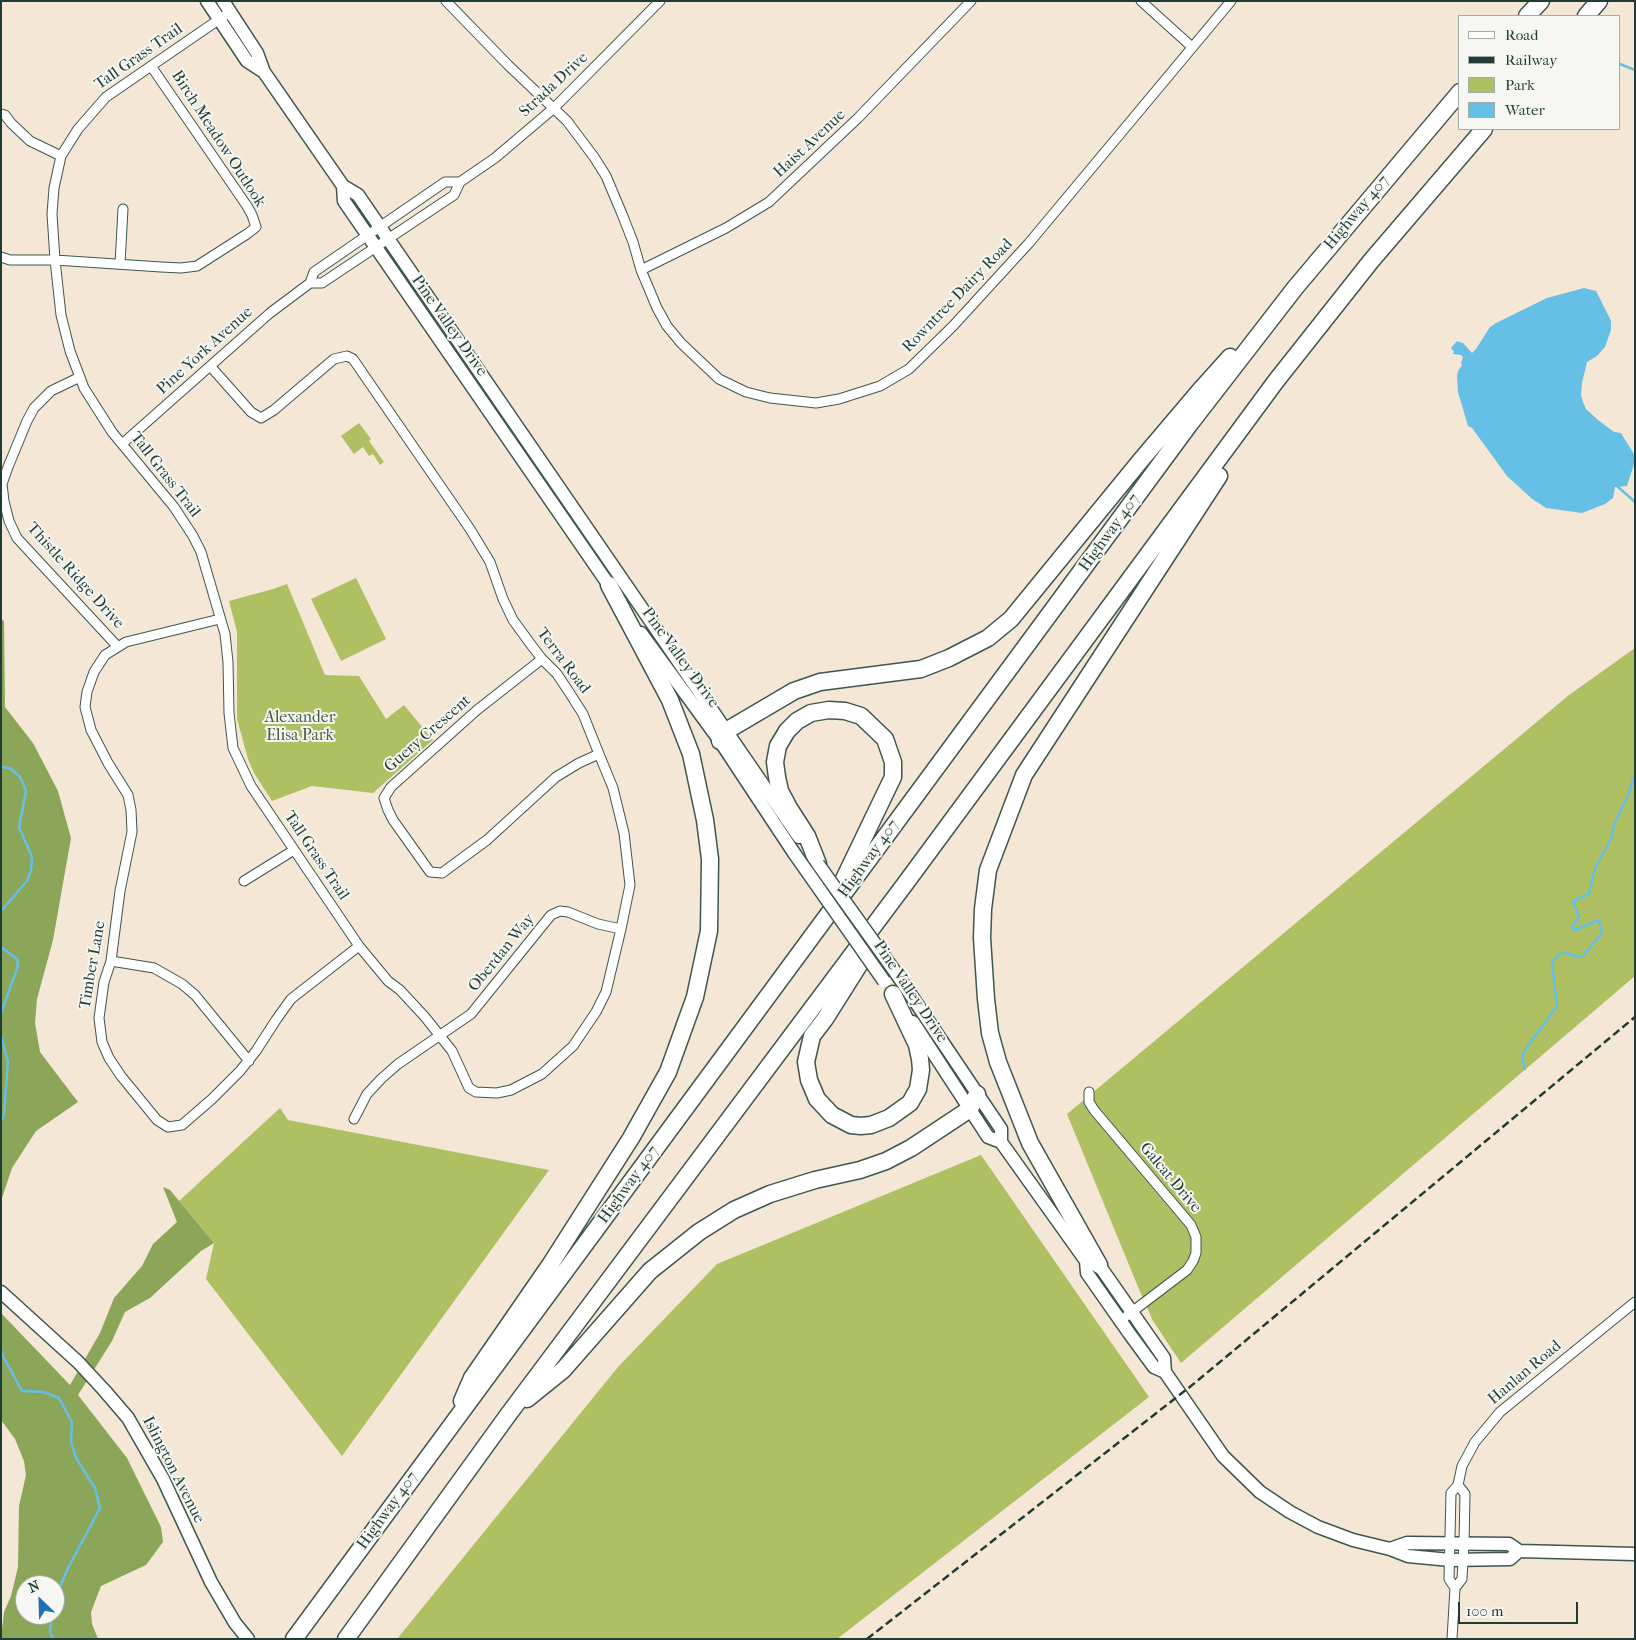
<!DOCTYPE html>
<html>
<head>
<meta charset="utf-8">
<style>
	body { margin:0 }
	#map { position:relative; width:1636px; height:1640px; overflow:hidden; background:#f4e7d5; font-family:"IM FELL French Canon",serif }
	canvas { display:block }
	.frame { position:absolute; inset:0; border:2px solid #1f3d34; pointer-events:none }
	.legend { position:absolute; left:1458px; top:15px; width:162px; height:115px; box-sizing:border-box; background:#f6f6f2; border:1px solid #a0aca6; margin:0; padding:6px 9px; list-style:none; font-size:15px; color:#1f3d34 }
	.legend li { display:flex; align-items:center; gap:10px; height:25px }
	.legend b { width:25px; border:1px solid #a0aca6 }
	.north { position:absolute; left:15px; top:1575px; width:50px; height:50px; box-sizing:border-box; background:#f6f6f2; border:1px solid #a0aca6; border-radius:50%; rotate:336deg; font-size:14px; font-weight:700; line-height:20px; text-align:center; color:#1f3d34 }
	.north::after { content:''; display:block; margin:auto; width:18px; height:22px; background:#1f6fb2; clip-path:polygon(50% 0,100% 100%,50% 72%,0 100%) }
	.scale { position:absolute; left:1458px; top:1602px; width:120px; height:22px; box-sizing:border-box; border:2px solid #1f3d34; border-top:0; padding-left:6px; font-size:15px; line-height:18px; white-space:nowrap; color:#1f3d34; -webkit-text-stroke:4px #f6f6f2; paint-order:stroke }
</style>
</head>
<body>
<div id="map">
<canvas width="1636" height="1640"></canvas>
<div class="frame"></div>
<ul class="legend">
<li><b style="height:6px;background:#fff"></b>Road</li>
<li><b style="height:6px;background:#1f3d34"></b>Railway</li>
<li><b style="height:14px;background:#afc063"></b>Park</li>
<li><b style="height:14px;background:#66bfe4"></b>Water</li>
</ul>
<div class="north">N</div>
<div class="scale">100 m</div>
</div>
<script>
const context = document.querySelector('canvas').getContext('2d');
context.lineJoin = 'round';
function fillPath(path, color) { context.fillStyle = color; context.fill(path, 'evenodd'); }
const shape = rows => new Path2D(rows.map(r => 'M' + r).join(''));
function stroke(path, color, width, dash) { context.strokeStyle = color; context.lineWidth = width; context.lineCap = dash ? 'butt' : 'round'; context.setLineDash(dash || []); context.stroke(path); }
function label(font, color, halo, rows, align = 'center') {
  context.font = font + ' "IM FELL French Canon",serif'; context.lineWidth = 4; context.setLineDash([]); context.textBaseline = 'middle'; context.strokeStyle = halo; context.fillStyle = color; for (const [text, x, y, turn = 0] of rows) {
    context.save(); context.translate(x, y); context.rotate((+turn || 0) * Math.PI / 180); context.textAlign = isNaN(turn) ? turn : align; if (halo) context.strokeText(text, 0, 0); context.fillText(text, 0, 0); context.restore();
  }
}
const green = shape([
	[359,423,371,439,369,441,384,462,380,465,373,454,369,456,363,447,354,454,341,436],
	[356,578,386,639,341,661,311,599],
	[287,584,325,675,359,676,386,719,404,705,433,740,373,793,312,786,272,801,254,773,248,759,237,719,237,632,229,601,273,589],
	[1635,648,1635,976,1181,1363,1153,1321,1136,1282,1067,1114,1569,695],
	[280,1108,288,1120,549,1170,342,1456,206,1279,214,1243,179,1201],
	[981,1155,1149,1397,837,1639,397,1639,618,1367,717,1264]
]);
const forest = shape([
	[1,619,4,621,5,707,33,743,58,791,71,838,53,940,37,999,35,1023,40,1052,78,1102,36,1131,12,1168,1,1201],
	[163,1187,170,1190,214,1243,201,1251,150,1298,125,1312,112,1341,78,1395,127,1458,161,1527,163,1542,146,1565,101,1586,91,1612,92,1624,98,1639,1,1639,4,1612,11,1596,18,1567,19,1506,26,1475,24,1461,15,1439,1,1420,1,1313,70,1385,100,1333,114,1298,142,1266,153,1244,177,1222],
	[25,1585,55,1585,55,1615,25,1615]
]);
const water = shape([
	[1584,288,1596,291,1611,321,1611,330,1605,347,1597,356,1587,362,1582,383,1581,395,1583,402,1586,409,1598,420,1614,432,1621,433,1635,456,1635,461,1627,486,1615,487,1613,498,1605,504,1582,513,1546,508,1531,498,1507,476,1472,428,1468,426,1458,392,1457,376,1458,371,1462,365,1461,363,1463,357,1461,355,1453,354,1454,352,1451,348,1457,341,1463,343,1472,353,1476,349,1490,327,1496,323,1547,298]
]);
const stream = shape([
	[1620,64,1635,70],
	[1617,486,1635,502],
	[1,767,10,768,20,777,26,791,19,827,32,857,31,870,27,881,1,911],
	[1,947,17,959,18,966,1,1013],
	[1,1036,8,1062,4,1114,1,1121],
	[1525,1069,1522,1058,1525,1050,1557,1006,1552,964,1557,956,1565,952,1577,957,1583,956,1602,933,1599,920,1575,930,1572,927,1579,917,1573,901,1589,894,1595,868,1611,839,1614,825,1628,795,1635,774],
	[1,1350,3,1356,22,1391,44,1392,59,1398,72,1422,71,1442,76,1458,95,1488,100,1508,68,1568,55,1599],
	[52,1615,50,1632,53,1639]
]);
const minor = shape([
	[446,1,508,65,567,121,594,157,606,176,622,214,633,242,641,270,657,308,667,326,681,343,719,379,746,392,770,398,816,403,839,399,880,386,909,369,953,326,1029,243,1231,1],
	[1141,1,1192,47],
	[1,114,5,115,11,123,30,141,61,156],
	[1,257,10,260,55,260,161,267,181,268,197,266,247,234,256,227,252,215,247,206,151,66],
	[120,264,123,209],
	[641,270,726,228,769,202,858,118,971,1],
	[310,283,322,283,454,195,460,182,495,158,554,108,660,1],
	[211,367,251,412,261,418,274,410,334,359,347,356,353,359,470,529,490,562,503,599,513,620,532,646,542,659,557,674,569,692,583,714,599,754,613,788,624,833,630,885,621,929,606,992,596,1012,573,1046,542,1074,511,1090,497,1093,476,1092,469,1088,452,1051,425,1017,400,990,388,981,359,946,251,786,233,748,229,713,228,662,225,634,201,552,193,536,174,507,112,432,84,388,70,351,61,315,55,260,52,214,54,188,61,156,78,129,106,97,224,16],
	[80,377,51,391,34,408,27,421,8,467,2,484,4,501,9,521,17,538,118,647],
	[122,444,270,313,310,283,314,272,445,182,460,182],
	[220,619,126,642,105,655,94,672,87,692,85,707,91,730,108,763,128,795,131,810,132,832,120,891,111,961,104,982,99,1018,102,1042,109,1058,121,1076,157,1120,168,1127,182,1125,212,1099,240,1071,256,1051,276,1020,291,999,359,946],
	[542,659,477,710,391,787,384,798,388,810,393,820,430,872,442,873,487,840,556,777,579,763,599,754],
	[244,881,294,850],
	[111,961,154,968,182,984,195,995,249,1061],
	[1089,1092,1089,1102,1094,1110,1191,1225,1196,1237,1196,1253,1193,1261,1187,1270,1120,1321],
	[354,1119,367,1094,381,1079,398,1064,471,1014,551,915,560,911,568,912,598,924,621,929],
	[1455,1588,1449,1579,1451,1493,1458,1485,1462,1466,1475,1442,1500,1412,1635,1302],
	[1452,1639,1455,1588,1462,1579,1464,1544,1465,1494,1458,1485]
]);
const secondary = shape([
	[207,1,247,61,264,72],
	[223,1,257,53,264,72,343,186,358,195,799,837],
	[343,186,344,201,613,591],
	[641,633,720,741,794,853],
	[896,973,1001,1129,1001,1142],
	[913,1022,988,1137,1001,1142,1086,1261,1087,1273,1129,1333,1154,1367,1165,1372,1223,1456,1260,1492,1290,1512,1318,1527,1353,1540,1390,1549,1408,1556,1450,1560,1510,1559,1519,1551],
	[1091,1262,1099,1265,1164,1358,1165,1372],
	[1,1292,78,1362,104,1390,128,1418,163,1479,211,1582,235,1623,248,1639],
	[1390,1549,1407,1543,1509,1544,1519,1551,1635,1554]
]);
const motorway = shape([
	[1527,16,1541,1],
	[1586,16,1599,1],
	[720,741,726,731,794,691,820,682,921,669,949,658,988,638,1011,619,1141,460,1203,387,1230,357],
	[818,864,807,836,789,808,780,791,777,777,775,762,778,746,787,731,797,721,811,713,829,710,845,711,861,716,885,739,893,762,893,777,843,881],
	[866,954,825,1019,812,1036,806,1062,809,1080,817,1099,832,1115,851,1125,861,1126,871,1125,889,1118,910,1103,918,1089,921,1070,920,1059,917,1045,893,994],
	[1099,1265,1030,1143,998,1062,990,1033,986,999,982,938,983,909,988,870,1024,775,1219,476],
	[527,1399,563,1370,650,1271,699,1232,734,1210,770,1194,815,1180,860,1170,886,1161,911,1148,970,1109,977,1094],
	[462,1401,472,1378,550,1265,631,1138,668,1072,695,997,709,931,710,859,705,820,691,754,670,700,609,585],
	[294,1639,1189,425,1295,288,1460,92],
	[346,1639,508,1415,908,880,1276,381,1371,261,1484,129]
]);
const rail = shape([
	[867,1639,1191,1386,1635,1017]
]);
const secondaryBridge = shape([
	[794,853,884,981],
	[818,864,896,973]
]);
const streetNames = [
	["Tall Grass Trail",139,57,-35],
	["Strada Drive",554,85,-43],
	["Birch Meadow Outlook",218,139,57],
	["Haist Avenue",810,144,-43],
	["Highway 407",1357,213,-50],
	["Rowntree Dairy Road",958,296,-46],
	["Pine Valley Drive",449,326,55],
	["Pine York Avenue",205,351,-42],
	["Tall Grass Trail",165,475,52],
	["Highway 407",1110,533,-54],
	["Thistle Ridge Drive",75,576,48],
	["Pine Valley Drive",680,658,54],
	["Terra Road",563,661,53],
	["Guery Crescent",428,734,-41],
	["Tall Grass Trail",316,856,56],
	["Highway 407",869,859,-54],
	["Oberdan Way",502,953,-51],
	["Timber Lane",93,965,-80],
	["Pine Valley Drive",910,992,56],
	["Galcat Drive",1170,1178,50],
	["Highway 407",629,1185,-54],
	["Hanlan Road",1525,1373,-40],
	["Islington Avenue",173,1470,63],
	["Highway 407",388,1511,-54]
];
const parkNames = [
	["Alexander",300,718],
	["Elisa Park",300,736]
];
fillPath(green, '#afc063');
fillPath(forest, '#8ba659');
fillPath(water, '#66bfe4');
stroke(stream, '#66bfe4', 2.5);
stroke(minor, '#3f564c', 11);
stroke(secondary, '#3f564c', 15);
stroke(motorway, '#3f564c', 19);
stroke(minor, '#fff', 9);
stroke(secondary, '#fff', 12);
stroke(motorway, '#fff', 16);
stroke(rail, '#1f3d34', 2.5, [8, 4]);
stroke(secondaryBridge, '#3f564c', 15, []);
stroke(secondaryBridge, '#fff', 12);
label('16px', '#1f3d34', '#f6f6f2', streetNames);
label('16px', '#435e40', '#f6f6f2', parkNames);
</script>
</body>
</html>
